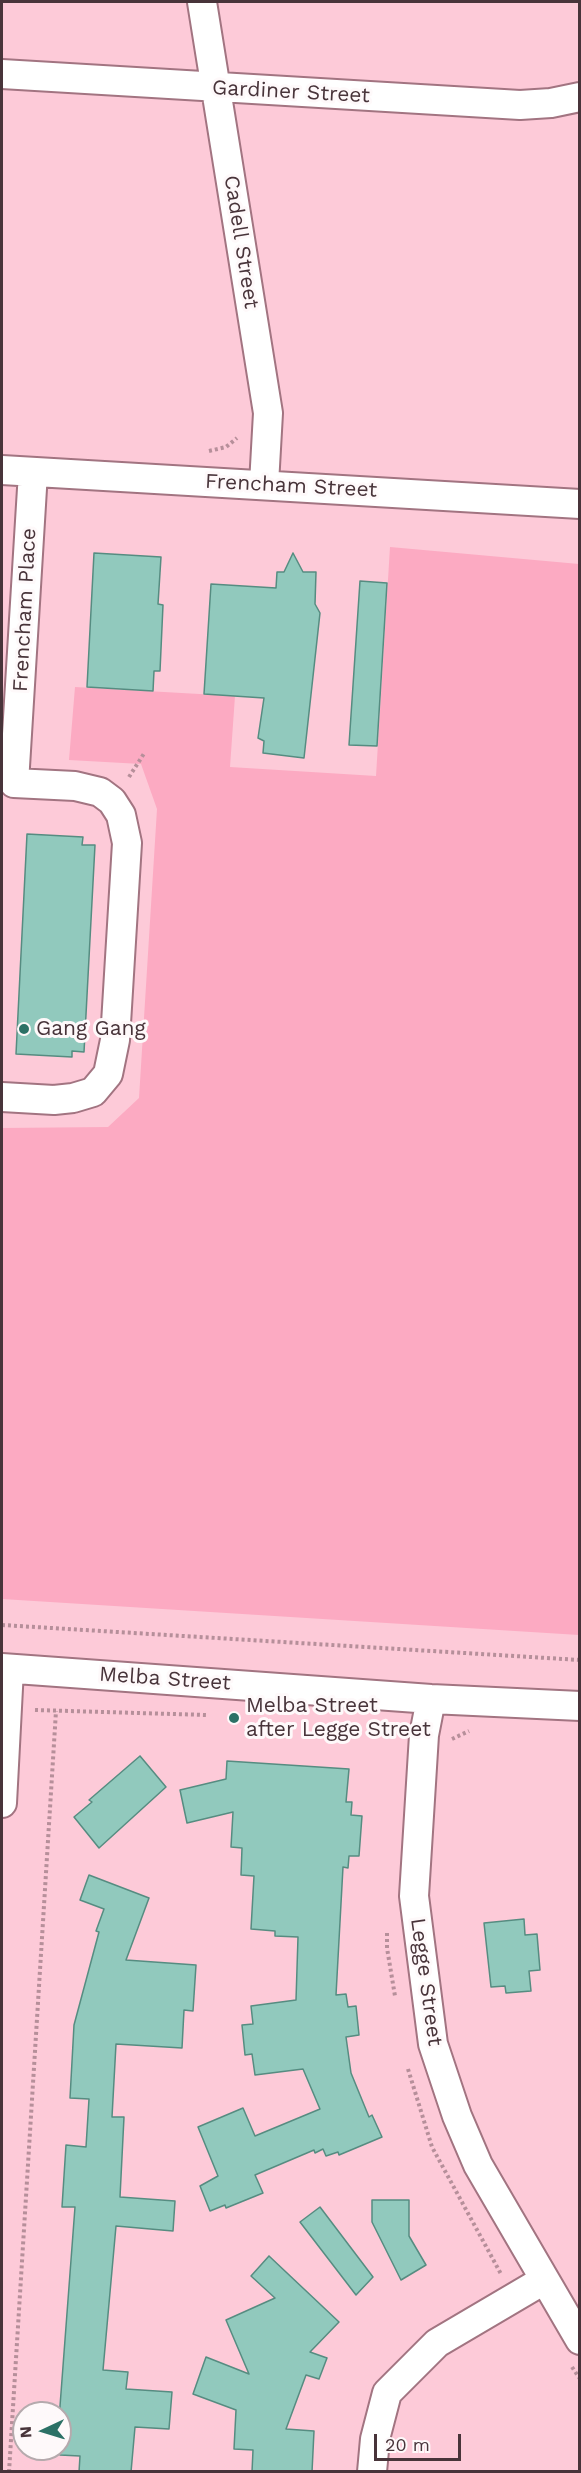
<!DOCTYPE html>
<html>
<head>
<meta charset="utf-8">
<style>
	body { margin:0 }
	#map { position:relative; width:581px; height:2473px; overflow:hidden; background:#fdcad8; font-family:"Work Sans",sans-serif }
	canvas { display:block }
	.frame { position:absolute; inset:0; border:3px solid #48343a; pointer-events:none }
	.north { position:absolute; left:12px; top:2401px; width:60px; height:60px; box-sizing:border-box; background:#fef9fa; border:2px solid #b5aaad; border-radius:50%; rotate:266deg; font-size:16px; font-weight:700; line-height:24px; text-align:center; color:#48343a }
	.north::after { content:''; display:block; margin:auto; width:21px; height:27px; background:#2c7166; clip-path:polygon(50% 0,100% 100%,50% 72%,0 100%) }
	.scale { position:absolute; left:374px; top:2434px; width:87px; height:27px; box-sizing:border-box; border:3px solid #48343a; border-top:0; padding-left:8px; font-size:18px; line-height:21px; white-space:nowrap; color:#48343a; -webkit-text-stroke:4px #fef9fa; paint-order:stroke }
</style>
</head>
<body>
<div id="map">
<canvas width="581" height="2473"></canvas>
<div class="frame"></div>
<div class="north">N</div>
<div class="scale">20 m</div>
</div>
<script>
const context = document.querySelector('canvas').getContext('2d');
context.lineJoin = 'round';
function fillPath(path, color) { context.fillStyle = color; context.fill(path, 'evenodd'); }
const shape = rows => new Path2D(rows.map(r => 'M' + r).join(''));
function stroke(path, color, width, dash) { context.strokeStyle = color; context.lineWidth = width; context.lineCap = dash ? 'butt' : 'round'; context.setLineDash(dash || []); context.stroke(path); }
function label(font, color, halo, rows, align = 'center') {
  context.font = font + ' "Work Sans",sans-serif'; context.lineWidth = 6; context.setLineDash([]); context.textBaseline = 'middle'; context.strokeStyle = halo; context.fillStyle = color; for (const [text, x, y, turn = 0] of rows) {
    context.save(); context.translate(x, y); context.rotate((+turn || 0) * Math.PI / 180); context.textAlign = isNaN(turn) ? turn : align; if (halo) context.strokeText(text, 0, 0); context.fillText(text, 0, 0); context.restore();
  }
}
const green = shape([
	[390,547,579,564,579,1635,2,1599,2,1128,108,1127,139,1098,157,809,141,764,69,760,75,687,235,696,230,767,376,776]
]);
const building = shape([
	[94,553,161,557,158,604,163,605,160,671,154,671,153,691,87,687,94,553],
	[293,553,303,572,316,572,315,604,320,613,304,758,263,753,264,741,258,738,264,698,204,694,211,584,276,588,277,572,284,572,293,553],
	[360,581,387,583,377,746,349,745,360,581],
	[27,834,83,837,82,845,95,845,84,1052,72,1051,72,1057,16,1054,27,834],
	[140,1756,166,1787,99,1848,74,1817,92,1802,89,1800,140,1756],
	[227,1761,349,1769,346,1802,352,1802,351,1815,362,1816,359,1856,349,1856,348,1868,343,1867,336,1995,346,1994,348,2007,356,2006,359,2035,346,2037,351,2073,369,2117,372,2115,382,2137,339,2155,338,2152,326,2156,323,2149,315,2153,314,2150,255,2175,263,2193,226,2208,225,2205,210,2211,200,2186,218,2176,198,2127,243,2108,255,2136,320,2109,303,2069,255,2075,252,2054,245,2055,242,2025,253,2024,251,2006,296,2000,298,1937,275,1936,275,1931,251,1929,254,1876,241,1875,242,1848,231,1847,233,1812,187,1823,180,1790,226,1779,227,1761],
	[89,1875,149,1898,126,1960,196,1965,193,2011,184,2010,182,2048,116,2044,112,2117,124,2117,120,2197,175,2201,173,2231,116,2226,103,2370,128,2372,126,2389,172,2392,169,2429,135,2427,131,2472,79,2472,80,2456,60,2455,60,2406,75,2207,62,2207,66,2145,86,2147,89,2099,70,2098,74,2025,99,1932,96,1931,104,1909,80,1900,89,1875],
	[524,1919,525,1935,537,1934,540,1970,529,1971,531,1991,506,1993,505,1986,491,1987,484,1923,524,1919],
	[372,2200,409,2200,409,2236,426,2265,401,2280,372,2222,372,2200],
	[320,2207,373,2277,356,2295,300,2222,320,2207],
	[269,2256,339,2322,310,2352,327,2358,319,2379,306,2375,286,2429,314,2431,312,2472,252,2472,253,2450,234,2449,236,2410,193,2394,206,2357,249,2374,226,2320,275,2298,251,2276,269,2256]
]);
const path = shape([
	[209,451,226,447,237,438],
	[129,777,145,752],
	[2,1625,580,1660],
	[35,1710,207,1715],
	[452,1739,469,1731],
	[387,1933,387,1948,395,1996],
	[408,2069,432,2147,501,2274],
	[572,2367,580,2379],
	[9,2472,56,1711]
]);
const minor = shape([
	[202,2,268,413,264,484],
	[2,74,520,105,551,103,580,97],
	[2,470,580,504],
	[2,1097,54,1100,73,1098,93,1092,108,1074,115,1040,127,843,121,815,112,801,100,792,75,786,14,783,33,472],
	[2,1668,431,1699,580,1706],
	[431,1699,424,1735,414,1896,433,2044,457,2116,478,2165,580,2340],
	[2,1803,9,1669],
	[372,2472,375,2439,387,2393,437,2343,544,2280]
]);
const markers = [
	[24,1029,6,"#2c7166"],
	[234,1718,6,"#2c7166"]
];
const streetNames = [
	["Gardiner Street",291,92,3],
	["Cadell Street",241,242,81],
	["Frencham Street",291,486,3],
	["Frencham Place",25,610,-87],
	["Melba Street",165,1679,4],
	["Legge Street",426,1982,82]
];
const poiNames = [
	["Gang Gang",36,1029],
	["Melba Street",246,1706],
	["after Legge Street",246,1730]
];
fillPath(green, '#fcaac2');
fillPath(building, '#91c9bd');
stroke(building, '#568c81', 1.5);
stroke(minor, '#a27481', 32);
stroke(path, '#b68f9a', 4, [3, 3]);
stroke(minor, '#fff', 28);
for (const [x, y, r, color] of markers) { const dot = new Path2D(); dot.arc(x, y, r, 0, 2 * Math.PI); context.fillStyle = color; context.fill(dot); stroke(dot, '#fef9fa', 2); }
label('21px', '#48343a', '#fef9fa', streetNames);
label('21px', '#48343a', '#fef9fa', poiNames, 'left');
</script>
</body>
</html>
